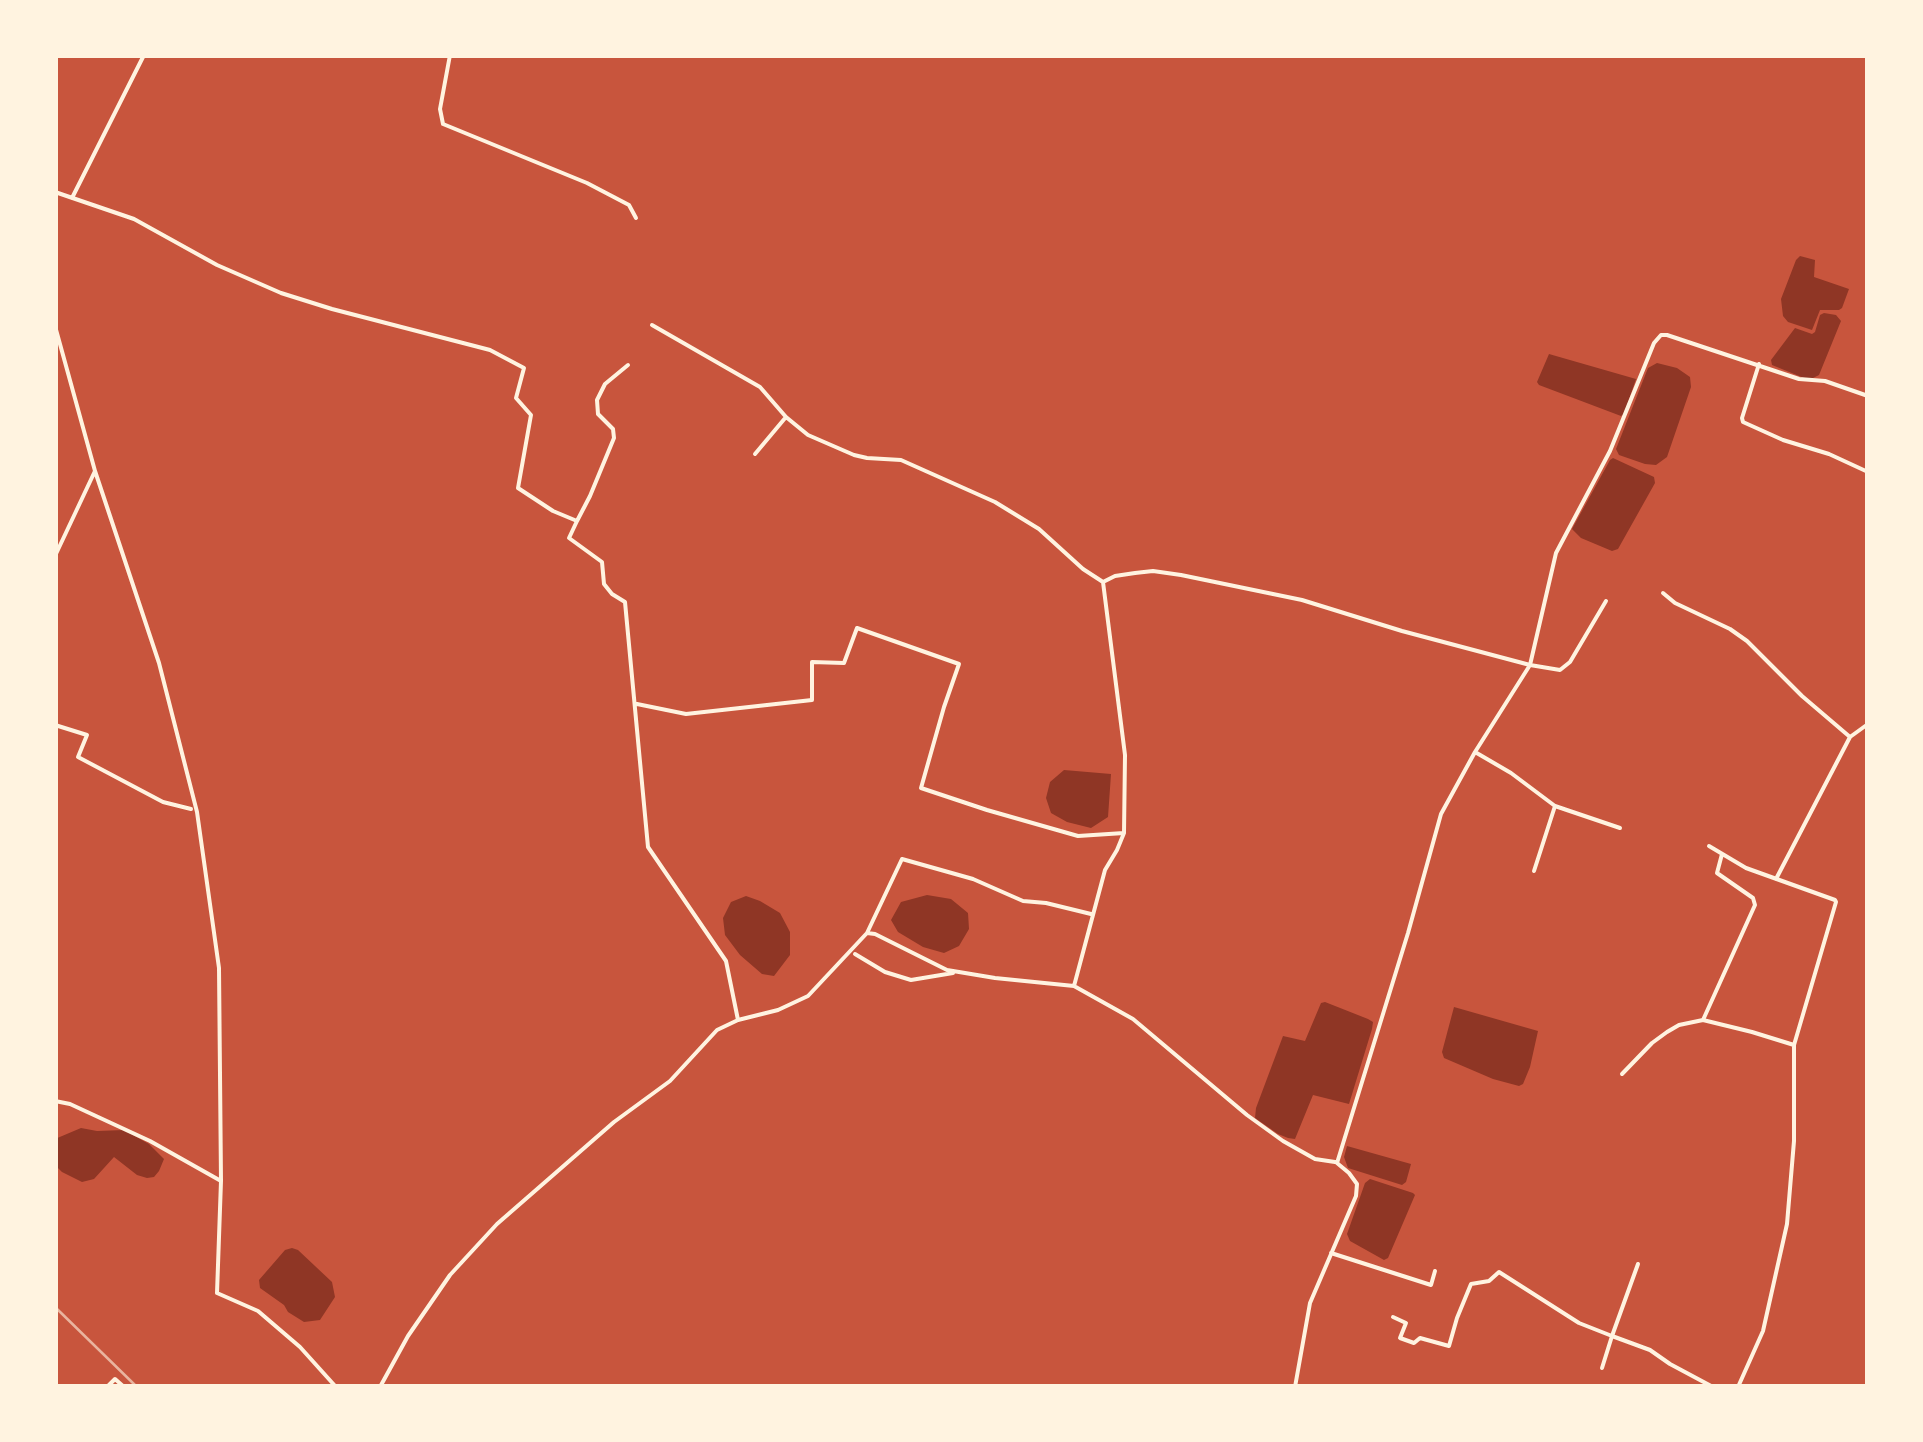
<!DOCTYPE html>
<html>
<head>
<meta charset="utf-8">
<style>
	body { margin:0 }
	#map { position:relative; width:1923px; height:1442px; overflow:hidden; background:#c8553d; font-family:Ubuntu,sans-serif }
	canvas { display:block }
	.frame { position:absolute; inset:0; border:58px solid #fff3e0; pointer-events:none }
</style>
</head>
<body>
<div id="map">
<canvas width="1923" height="1442"></canvas>
<div class="frame"></div>
</div>
<script>
const context = document.querySelector('canvas').getContext('2d');
context.lineJoin = 'round';
function fillPath(path, color) { context.fillStyle = color; context.fill(path, 'evenodd'); }
const shape = rows => new Path2D(rows.map(r => 'M' + r).join(''));
function stroke(path, color, width, dash) { context.strokeStyle = color; context.lineWidth = width; context.lineCap = dash ? 'butt' : 'round'; context.setLineDash(dash || []); context.stroke(path); }
const water = shape([
	[1800,256,1815,260,1814,277,1849,289,1842,308,1839,310,1820,310,1812,330,1788,322,1783,316,1781,299,1796,260],
	[1824,313,1836,315,1841,321,1819,375,1809,380,1772,365,1771,360,1795,328,1812,334,1815,332,1820,315],
	[1549,354,1636,379,1624,414,1621,416,1539,385,1537,382],
	[1657,363,1677,368,1690,377,1691,387,1667,457,1656,465,1645,464,1619,455,1616,449,1648,368],
	[1613,458,1654,477,1655,483,1618,549,1612,551,1581,538,1572,529,1610,460],
	[1064,770,1111,774,1108,817,1091,828,1067,822,1051,813,1046,798,1050,782],
	[927,895,951,899,968,913,969,929,959,946,944,953,923,947,898,932,891,920,901,902],
	[746,896,760,901,780,913,790,932,790,955,774,976,762,974,740,955,725,935,723,918,731,902],
	[1325,1002,1368,1019,1373,1022,1372,1029,1349,1104,1313,1095,1295,1139,1288,1138,1278,1134,1255,1118,1256,1108,1283,1036,1305,1041,1321,1003],
	[1454,1007,1538,1031,1530,1067,1523,1084,1519,1086,1493,1079,1444,1058,1442,1052],
	[81,1128,97,1131,124,1130,149,1144,164,1159,159,1171,154,1177,147,1178,137,1175,114,1157,94,1179,82,1182,62,1172,55,1165,55,1139],
	[1347,1146,1411,1164,1406,1182,1402,1185,1348,1168,1344,1157],
	[1370,1179,1413,1193,1415,1195,1388,1258,1384,1260,1350,1241,1347,1234,1365,1183],
	[292,1248,298,1250,332,1282,335,1297,320,1320,304,1322,288,1312,284,1305,260,1288,259,1280,285,1250]
]);
const minor = shape([
	[450,55,440,109,443,124,587,183,629,205,636,218],
	[55,192,134,219,217,265,281,293,332,309,490,350,524,368,516,398,531,415,518,488,553,511,577,521,569,538,602,562,604,584,612,594,625,602,648,847,726,961,738,1020],
	[72,198,144,55],
	[652,325,760,387,786,417,808,435,854,455,867,458,901,460,995,502,1039,529,1083,569,1103,582],
	[55,326,95,471,159,663,197,812,219,968,221,1181,217,1293,258,1311,300,1347,336,1387],
	[1759,364,1742,418,1743,422,1783,440,1829,454,1868,472],
	[755,454,786,417],
	[577,521,590,496,614,438,613,429,598,414,597,400,605,384,628,365],
	[55,556,95,471],
	[1663,593,1675,603,1730,629,1747,641,1802,696,1850,737],
	[637,704,686,714,812,700,812,662,844,663,857,628,959,664,944,707,921,788,987,810,1078,836,1124,833],
	[55,725,87,735,78,757,163,802,191,809],
	[1475,752,1511,773,1555,806,1620,828],
	[1709,846,1746,868,1835,900,1836,902,1794,1045,1794,1141,1787,1224,1763,1331,1738,1387],
	[1534,871,1555,806],
	[1776,879,1850,737,1868,724],
	[867,933,902,859,973,879,1023,901,1046,903,1091,914],
	[855,954,885,972,911,980,953,973],
	[1074,986,1105,870,1117,850,1124,833,1125,755,1103,582,1115,576,1135,573,1153,571,1181,575,1302,600,1402,631,1530,665,1560,670,1570,662,1606,601],
	[1703,1020,1755,905,1753,898,1717,873,1722,854],
	[1622,1074,1652,1043,1667,1032,1679,1025,1703,1020,1752,1032,1794,1045],
	[55,1101,70,1104,150,1141,221,1181],
	[1331,1253,1431,1285,1435,1271],
	[1638,1264,1612,1336,1650,1350,1670,1364,1713,1387],
	[1393,1317,1406,1323,1400,1338,1414,1343,1420,1338,1449,1346,1457,1318,1471,1284,1489,1281,1499,1272,1579,1323,1612,1336,1602,1368],
	[107,1387,115,1379,124,1387],
	[380,1387,408,1336,450,1275,497,1224,614,1122,670,1081,717,1030,738,1020,778,1010,808,996,867,933,875,934,947,970,995,978,1074,986,1133,1019,1247,1115,1283,1141,1315,1159,1335,1162],
	[1295,1387,1310,1303,1356,1196,1357,1184,1349,1173,1337,1163,1408,933,1441,814,1475,752,1530,665,1556,553,1610,451,1654,343,1661,335,1667,335,1799,379,1825,381,1868,396]
]);
const rail = shape([
	[55,1307,137,1387]
]);
fillPath(water, '#8f3625');
stroke(minor, '#fff3e0', 4);
stroke(rail, '#e9b49f', 2.5);
</script>
</body>
</html>
